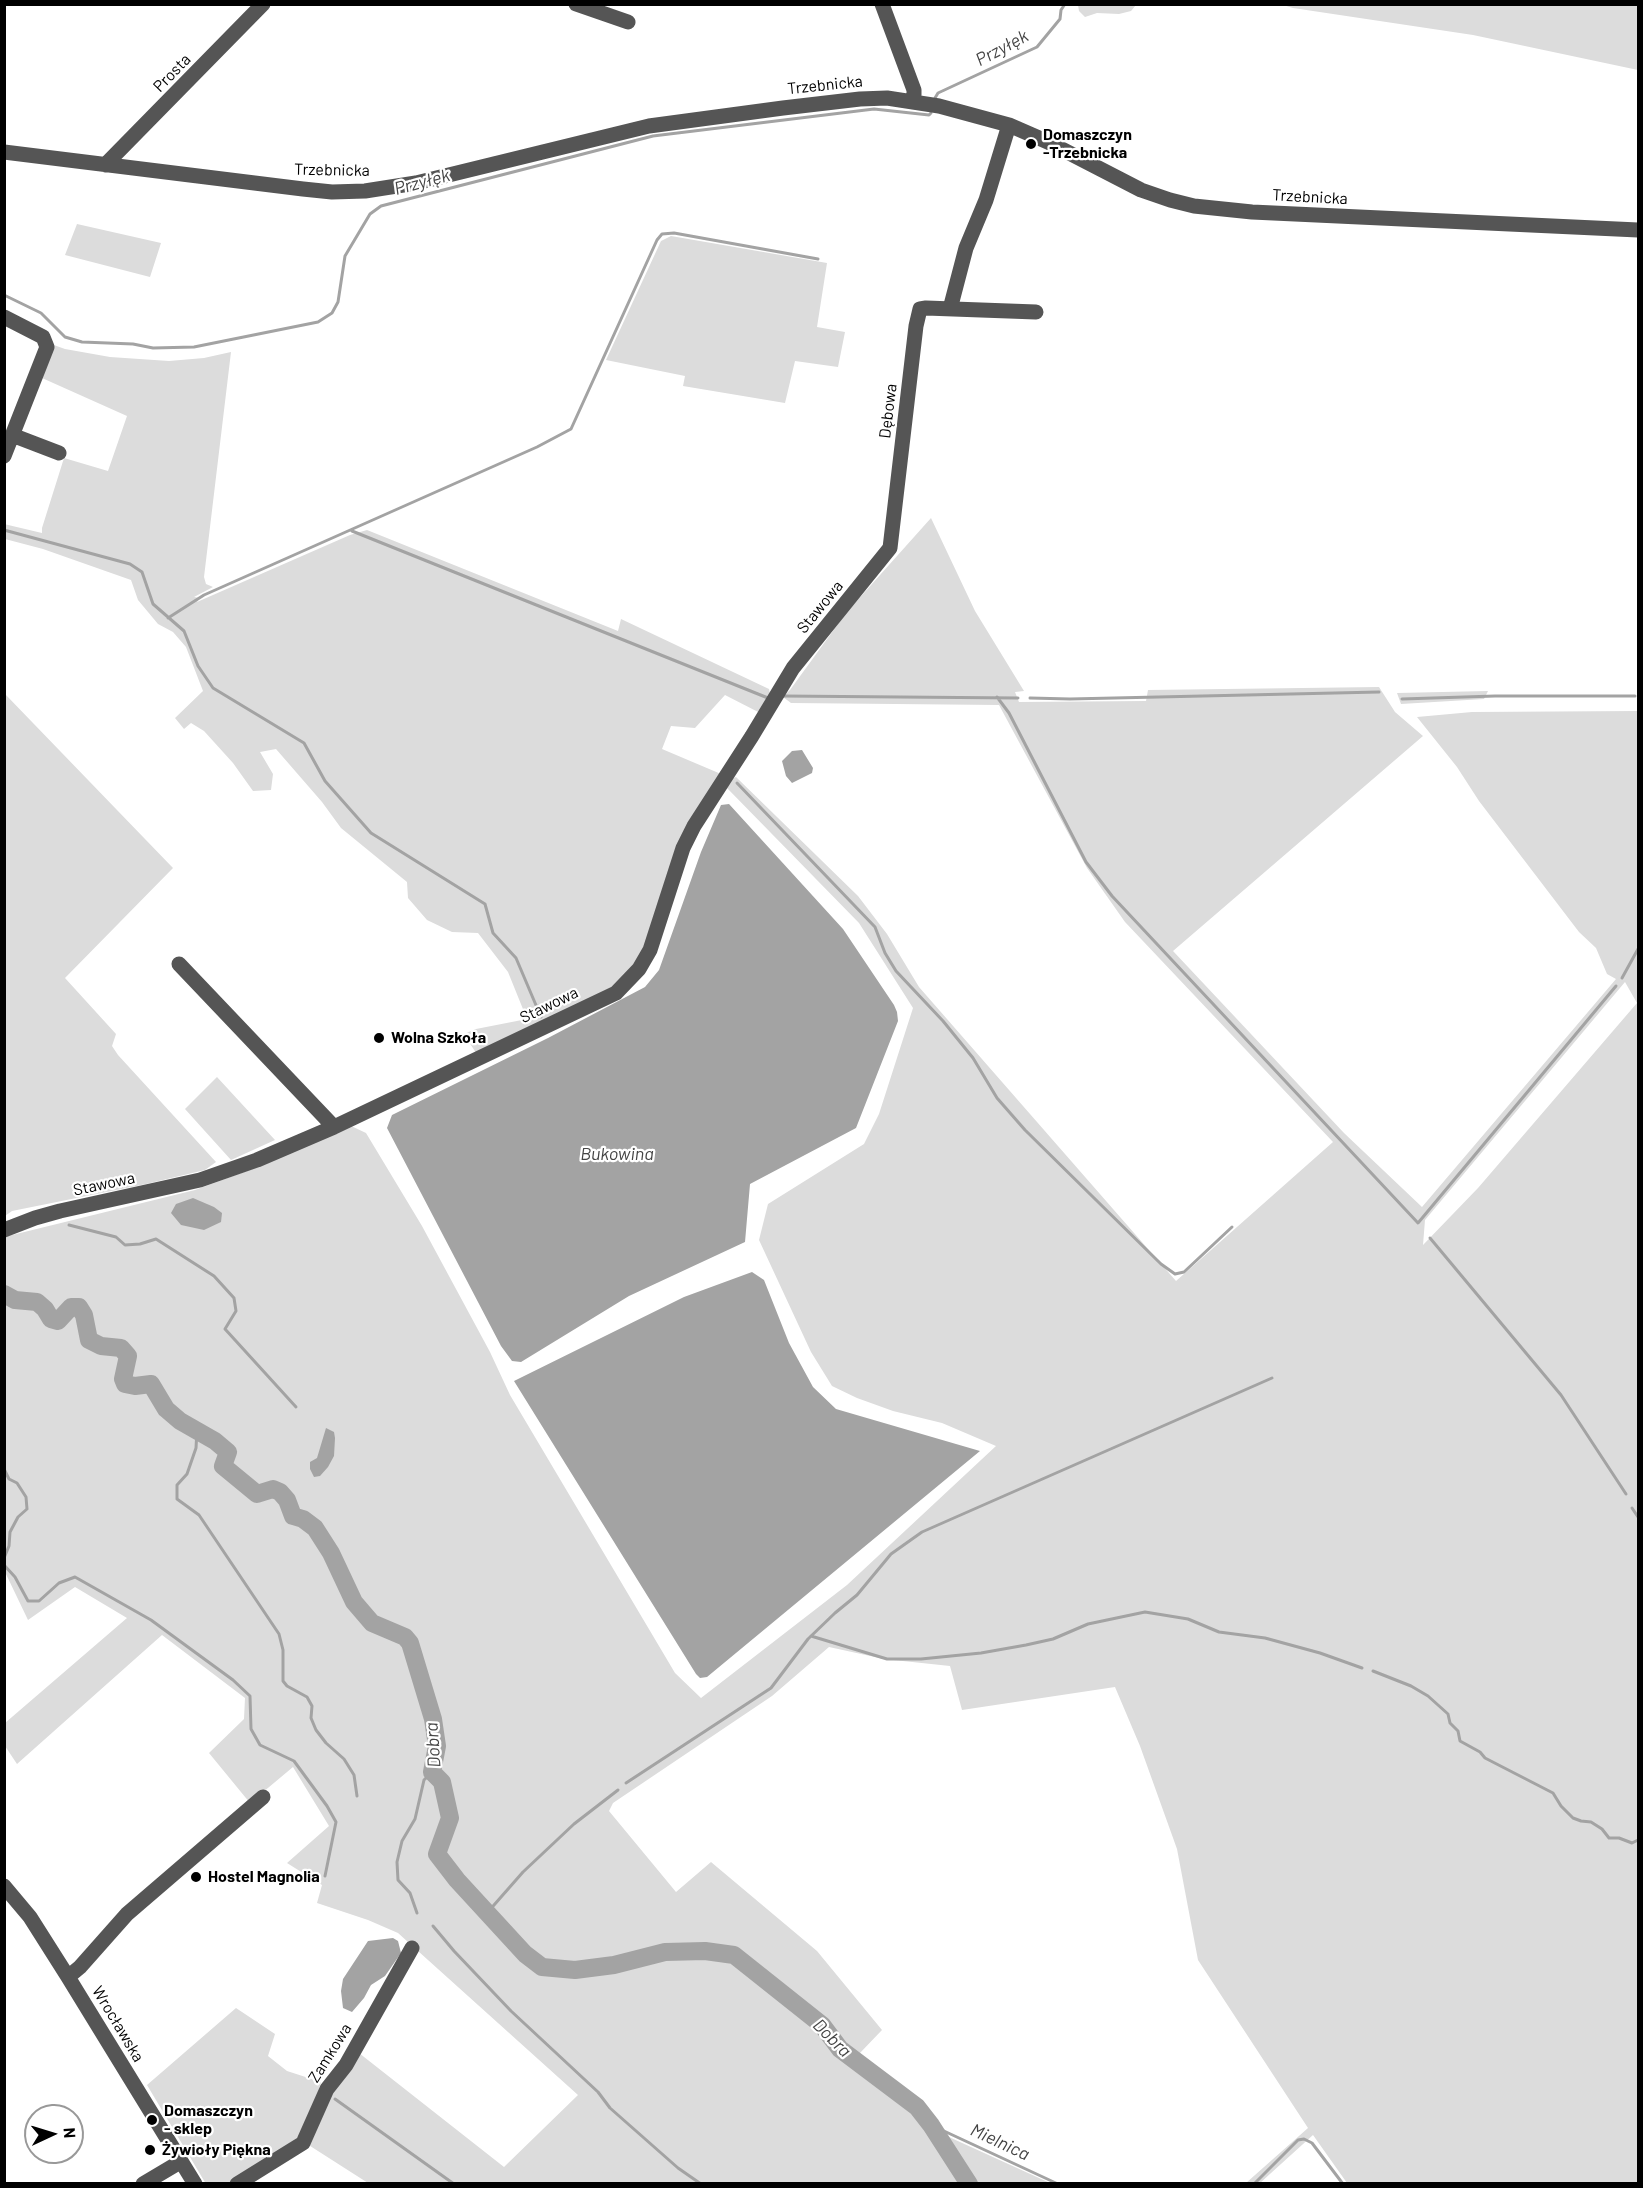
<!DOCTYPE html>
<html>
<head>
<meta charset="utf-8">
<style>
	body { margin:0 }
	#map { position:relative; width:1643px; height:2188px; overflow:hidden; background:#fff; font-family:Barlow,sans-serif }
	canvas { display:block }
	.frame { position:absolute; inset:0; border:6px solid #000; pointer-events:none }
	.north { position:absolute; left:24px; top:2104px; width:60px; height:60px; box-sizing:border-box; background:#fff; border:2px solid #999; border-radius:50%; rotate:86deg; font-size:16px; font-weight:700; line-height:24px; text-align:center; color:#000 }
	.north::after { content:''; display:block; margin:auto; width:21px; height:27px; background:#000; clip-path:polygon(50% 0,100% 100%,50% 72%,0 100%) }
</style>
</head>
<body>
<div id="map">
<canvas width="1643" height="2188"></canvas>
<div class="frame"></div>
<div class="north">N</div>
</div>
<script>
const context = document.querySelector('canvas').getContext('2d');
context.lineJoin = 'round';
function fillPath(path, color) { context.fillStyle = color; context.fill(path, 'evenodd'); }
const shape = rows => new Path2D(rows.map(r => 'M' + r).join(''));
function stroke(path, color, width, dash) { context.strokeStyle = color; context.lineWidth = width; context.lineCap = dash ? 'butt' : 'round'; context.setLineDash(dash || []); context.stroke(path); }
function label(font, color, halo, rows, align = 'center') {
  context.font = font + ' Barlow,sans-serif'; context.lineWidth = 4.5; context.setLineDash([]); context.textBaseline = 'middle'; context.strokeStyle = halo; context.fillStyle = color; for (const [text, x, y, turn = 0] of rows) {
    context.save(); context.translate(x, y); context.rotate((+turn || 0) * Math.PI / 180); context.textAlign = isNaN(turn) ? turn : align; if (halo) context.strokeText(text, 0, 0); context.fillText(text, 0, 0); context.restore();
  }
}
const green = shape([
	[1078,5,1078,4,1136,5,1131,11,1119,14,1097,13,1085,17,1079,11],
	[1283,5,1638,5,1638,70,1473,35,1293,8],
	[77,224,161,243,150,277,65,255],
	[671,236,827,263,817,327,845,332,838,367,795,361,785,403,683,386,685,376,606,360,661,241],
	[51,344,65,349,110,357,169,361,204,358,231,352,204,577,206,584,213,587,194,597,200,598,197,602,350,535,367,530,618,631,621,619,769,689,770,694,762,714,725,695,695,728,671,726,662,749,721,774,645,955,616,988,476,1053,464,1034,476,1029,527,1019,508,972,478,933,452,932,427,920,408,898,407,882,341,828,322,802,276,749,260,752,273,774,271,790,253,791,233,763,204,731,191,723,184,729,175,718,203,691,186,647,173,632,158,624,138,600,131,580,43,549,5,539,4,524,42,533,42,528,64,458,108,471,127,416,42,378],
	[931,518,975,611,1024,691,1015,692,1019,702,1146,701,1148,690,1379,687,1395,712,1423,736,1173,951,1344,1133,1422,1207,1616,979,1607,974,1596,948,1579,932,1479,801,1457,767,1417,717,1472,712,1638,711,1638,2183,1347,2183,1313,2135,1260,2183,1246,2183,1308,2128,1198,1960,1177,1849,1140,1746,1115,1687,962,1710,950,1666,884,1659,829,1647,772,1696,613,1803,609,1811,676,1892,711,1862,817,1951,882,2030,859,2054,844,2046,827,2022,748,1965,733,1949,710,1946,665,1949,615,1962,588,1965,554,1964,536,1960,507,1932,503,1937,523,1957,539,1969,554,1971,576,1972,614,1968,667,1954,731,1957,817,2027,847,2059,903,2102,938,2132,1050,2183,368,2183,307,2144,331,2096,359,2053,504,2167,578,2095,398,1933,368,1920,317,1903,322,1885,287,1863,329,1826,293,1767,250,1803,209,1753,244,1719,245,1698,162,1635,17,1764,5,1746,5,1723,127,1618,75,1587,28,1620,5,1572,4,1237,195,1190,266,1164,349,1125,366,1133,422,1226,490,1352,510,1395,675,1673,701,1698,847,1585,996,1446,942,1423,893,1411,857,1398,832,1386,811,1352,759,1240,768,1204,864,1144,879,1114,913,1008,859,923,727,788,731,779,736,777,858,896,887,934,919,987,1176,1281,1333,1142,1125,922,1087,868,999,705,791,703,783,697,790,690,846,613],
	[1625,982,1637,1003,1478,1188,1423,1245,1425,1220],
	[1488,691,1484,699,1401,704,1397,693],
	[5,694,173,868,65,978,116,1034,112,1046,118,1055,216,1162,205,1170,146,1184,12,1211,5,1216],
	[217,1077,275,1140,231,1160,185,1109],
	[236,2008,275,2034,268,2056,287,2071,321,2082,309,2123,297,2138,230,2184,206,2184,147,2085]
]);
const water = shape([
	[802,750,813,768,812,773,792,783,786,776,782,761,792,751],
	[729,804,843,929,894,1005,897,1012,898,1021,856,1128,750,1184,745,1242,629,1296,521,1362,512,1361,501,1346,387,1128,392,1115,548,1038,645,987,659,970,701,852,721,805],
	[193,1198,214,1207,222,1213,221,1222,204,1230,181,1225,171,1213,176,1204],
	[752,1272,764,1280,789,1343,813,1387,836,1409,980,1451,707,1677,700,1678,696,1674,514,1381,684,1297],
	[326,1428,334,1432,335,1438,334,1456,328,1467,320,1476,314,1477,310,1469,310,1462,317,1458],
	[393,1938,398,1941,401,1953,385,1976,371,1985,364,1998,352,2012,343,2008,341,1991,343,1979,368,1941]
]);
const stream = shape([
	[935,98,938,93,1037,47,1060,19,1061,10,1065,4],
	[4,295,41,313,65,337,82,342,133,344,153,348,194,347,318,322,332,313,338,302,345,256,370,214,381,206,653,136,874,109,929,115,931,113],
	[4,530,130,564,142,572,153,604,184,631,198,666,213,688,304,743,325,781,371,833,485,904,493,933,516,958,541,1017],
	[352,531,768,698],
	[168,618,204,595,537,447,571,429,657,240,662,234,674,233,818,259],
	[783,696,1018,698],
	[997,697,1009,713,1086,862,1112,896,1418,1223,1616,986],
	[1030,698,1070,699,1379,692],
	[1402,699,1495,696,1635,696],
	[737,783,875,927,885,953,896,971,943,1021,973,1058,997,1098,1025,1130,1161,1264,1175,1274,1184,1272,1232,1227],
	[1622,978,1638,949],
	[69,1225,116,1237,125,1245,140,1244,156,1239,214,1276,234,1298,236,1311,225,1329,296,1407],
	[1430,1238,1561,1395,1626,1494],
	[197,1430,196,1448,187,1474,177,1485,177,1499,199,1515,279,1634,283,1650,283,1681,287,1686,307,1697,312,1706,311,1718,316,1730,326,1743,344,1759,354,1775,357,1796],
	[4,1469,9,1479,17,1483,26,1497,27,1509,18,1517,10,1532,9,1546,4,1558],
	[1632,1508,1638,1517],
	[4,1565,15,1577,28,1601,39,1601,59,1583,75,1577,151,1620,233,1680,250,1696,251,1729,260,1745,294,1761,327,1806,336,1822,325,1876],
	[811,1636,887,1659,921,1659,981,1653,1026,1645,1053,1639,1088,1624,1145,1612,1188,1619,1219,1632,1265,1638,1320,1653,1362,1668],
	[1373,1671,1411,1686,1428,1696,1448,1714,1450,1723,1458,1731,1460,1741,1480,1752,1485,1758,1553,1793,1561,1806,1573,1818,1581,1821,1591,1822,1602,1829,1609,1838,1619,1838,1632,1843,1638,1840],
	[626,1783,771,1688,808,1639,835,1613,857,1595,891,1554,922,1532,1272,1378],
	[417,1913,410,1893,398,1880,397,1862,402,1841,415,1819,424,1780,432,1772],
	[487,1913,523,1872,574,1824,618,1790],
	[433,1926,454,1951,511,2011,598,2092,610,2108,678,2168,701,2184],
	[335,2099,454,2184],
	[931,2125,1058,2184],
	[1254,2184,1298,2140,1304,2139,1312,2143,1343,2184]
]);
const river = shape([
	[4,1294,15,1300,37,1302,45,1309,51,1319,58,1321,71,1307,79,1307,84,1315,89,1340,101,1346,121,1348,128,1356,123,1379,125,1384,135,1386,151,1384,166,1409,180,1421,215,1441,228,1452,223,1466,257,1494,273,1489,280,1492,287,1500,293,1516,303,1519,315,1528,331,1553,354,1602,372,1623,405,1637,410,1643,433,1719,437,1746,432,1772,442,1782,450,1818,437,1854,457,1880,525,1954,542,1967,575,1970,614,1965,665,1952,705,1951,734,1955,822,2025,840,2049,917,2107,931,2125,969,2184]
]);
const minor = shape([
	[576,4,628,22],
	[882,4,914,90,914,102],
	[4,152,303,189,332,192,365,191,416,183,649,126,783,108,860,99,887,98,939,106,1009,125,1048,142,1141,190,1170,200,1194,206,1252,212,1638,230],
	[105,165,263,4],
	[950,309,966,248,986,200,1009,125],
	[4,317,43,337,47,347,4,456],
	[12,435,59,453],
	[179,964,334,1127],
	[4,1230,35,1218,60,1211,200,1180,257,1160,334,1127,616,993,639,969,650,950,683,848,694,826,752,736,793,668,890,548,916,326,920,309,926,308,1036,312],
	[4,1886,30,1917,68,1977,195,2184],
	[68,1977,80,1967,127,1914,263,1797],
	[143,2184,180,2162],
	[237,2184,303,2143,327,2089,346,2065,412,1948]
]);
const markers = [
	[1031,144,6,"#000"],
	[379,1038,6,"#000"],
	[196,1877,6,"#000"],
	[152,2120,6,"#000"],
	[150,2150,6,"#000"]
];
const streetNames = [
	["Prosta",172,73,-46],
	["Trzebnicka",825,85,-6],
	["Trzebnicka",332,170,1],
	["Trzebnicka",1310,197,3],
	["Dębowa",888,411,-83],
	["Stawowa",820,607,-51],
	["Stawowa",549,1005,-26],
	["Stawowa",104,1184,-12],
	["Wrocławska",118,2024,59],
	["Zamkowa",330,2053,-58]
];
const poiNames = [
	["Domaszczyn",1043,135],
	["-Trzebnicka",1043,153],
	["Wolna Szkoła",391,1038],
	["Hostel Magnolia",208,1877],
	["Domaszczyn",164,2111],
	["- sklep",164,2129],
	["Żywioły Piękna",162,2150]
];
const waterNames = [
	["Przyłęk",1002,48,-28],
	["Przyłęk",422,182,-15],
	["Bukowina",617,1154],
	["Dobra",433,1745,-94],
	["Dobra",832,2038,45],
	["Mielnica",1000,2142,25]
];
fillPath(green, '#dcdcdc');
fillPath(water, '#a3a3a3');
stroke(stream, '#a3a3a3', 3);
stroke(river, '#a3a3a3', 18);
stroke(minor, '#555', 15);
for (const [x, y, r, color] of markers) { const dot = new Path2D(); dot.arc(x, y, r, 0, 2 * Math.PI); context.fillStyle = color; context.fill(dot); stroke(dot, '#fff', 2); }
label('16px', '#000', '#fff', streetNames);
label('bold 16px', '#000', '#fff', poiNames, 'left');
label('italic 18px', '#444', '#fff', waterNames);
</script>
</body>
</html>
